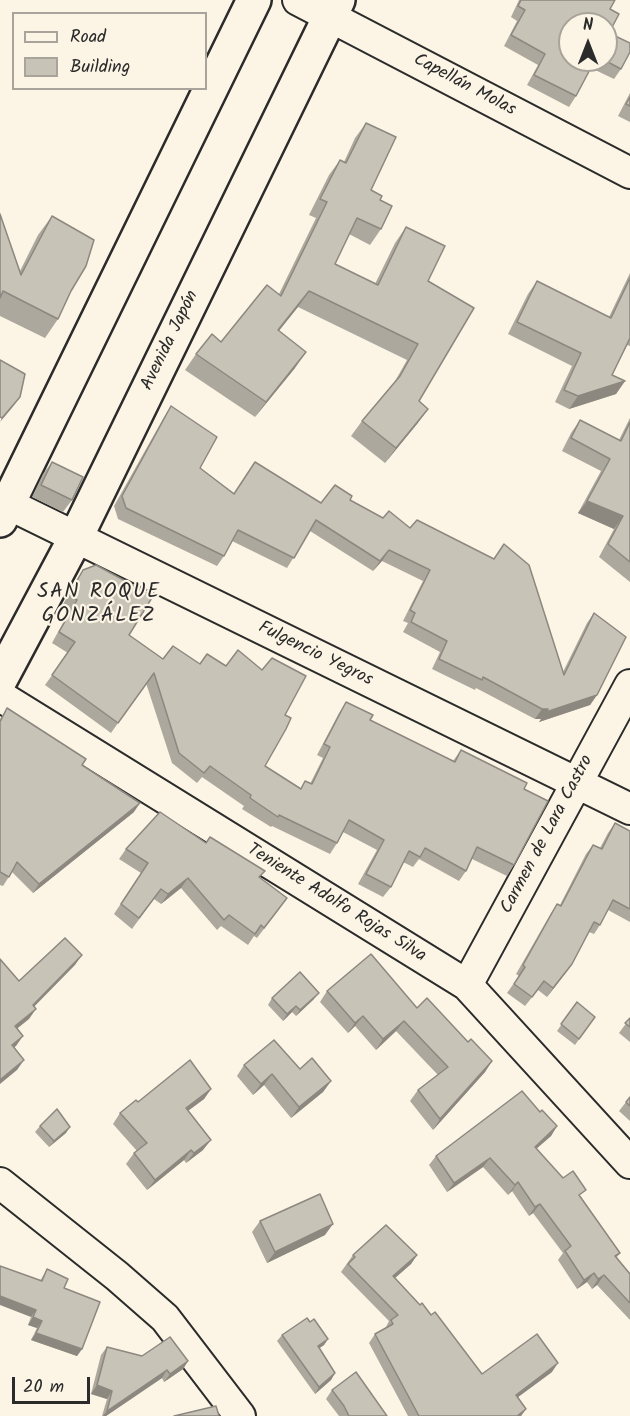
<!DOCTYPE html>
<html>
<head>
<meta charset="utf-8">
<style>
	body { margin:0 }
	#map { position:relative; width:630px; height:1416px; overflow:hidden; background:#fcf5e5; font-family:Kalam,sans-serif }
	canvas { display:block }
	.legend { position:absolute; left:12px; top:12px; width:195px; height:78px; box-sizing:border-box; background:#fcf5e5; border:2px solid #a8a49b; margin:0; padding:8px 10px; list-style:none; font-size:18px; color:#2b2b2b }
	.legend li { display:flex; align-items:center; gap:12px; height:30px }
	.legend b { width:30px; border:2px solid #a8a49b }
	.north { position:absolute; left:558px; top:12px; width:60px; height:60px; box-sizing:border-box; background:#fcf5e5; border:2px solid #a8a49b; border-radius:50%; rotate:0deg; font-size:16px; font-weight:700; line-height:24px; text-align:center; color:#2b2b2b }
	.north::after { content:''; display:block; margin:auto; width:21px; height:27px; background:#2b2b2b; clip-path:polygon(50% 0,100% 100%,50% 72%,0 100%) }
	.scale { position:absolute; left:12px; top:1377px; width:78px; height:27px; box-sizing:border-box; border:3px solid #2b2b2b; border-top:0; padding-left:8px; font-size:18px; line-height:21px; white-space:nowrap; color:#2b2b2b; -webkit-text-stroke:4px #fcf5e5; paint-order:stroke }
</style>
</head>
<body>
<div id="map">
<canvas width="630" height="1416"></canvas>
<ul class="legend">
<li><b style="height:8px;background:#fcf5e5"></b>Road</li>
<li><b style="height:16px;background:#c8c3b7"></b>Building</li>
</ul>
<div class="north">N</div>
<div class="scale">20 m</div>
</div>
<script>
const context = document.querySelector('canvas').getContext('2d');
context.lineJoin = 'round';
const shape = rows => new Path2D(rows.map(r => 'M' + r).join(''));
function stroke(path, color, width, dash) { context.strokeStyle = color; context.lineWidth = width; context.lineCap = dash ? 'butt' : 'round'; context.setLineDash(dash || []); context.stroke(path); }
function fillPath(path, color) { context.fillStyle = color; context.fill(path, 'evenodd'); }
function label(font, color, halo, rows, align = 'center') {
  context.font = font + ' Kalam,sans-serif'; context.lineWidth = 4.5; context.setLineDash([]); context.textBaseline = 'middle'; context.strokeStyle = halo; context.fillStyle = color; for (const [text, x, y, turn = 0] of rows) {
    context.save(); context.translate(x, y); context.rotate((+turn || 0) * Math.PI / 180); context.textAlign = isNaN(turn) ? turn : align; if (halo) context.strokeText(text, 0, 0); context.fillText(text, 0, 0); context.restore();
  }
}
const street = shape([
	[298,0,630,173],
	[0,500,630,809],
	[0,696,467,985,630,1163],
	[467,985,630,685],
	[0,1183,117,1276,165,1318,240,1416]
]);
const secondary = shape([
	[0,520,254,0],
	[0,680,76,537,338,0]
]);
const wall = shape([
	[519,0,615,0,610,9,609,33,621,69,614,79,591,68,576,96,569,107,527,85,538,65,504,46,517,21,511,17],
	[570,24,606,60,570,60],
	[630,93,630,122,618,116],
	[366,123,371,190,380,200,381,229,370,245,349,234,335,264,375,284,395,243,406,227,428,281,419,401,428,409,417,424,385,463,351,436,362,421,394,383,407,360,298,307,279,331,295,368,255,417,185,370,196,354,221,342,279,294,316,218,309,215,329,175,340,160,344,162,355,138],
	[0,214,20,271,38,235,52,216,71,291,58,319,45,338,0,316],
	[630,273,630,346,627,345,612,375,625,381,616,394,569,409,555,402,572,366,508,334,528,294,537,281,609,317],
	[171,406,200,468,234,493,255,462,321,503,350,500,563,672,587,623,594,613,597,695,590,705,539,722,541,719,535,719,476,688,475,690,432,669,440,652,403,632,408,623,403,621,423,581,382,561,373,571,310,531,287,568,232,541,224,556,217,566,118,519,114,506,164,417],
	[630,418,630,582,599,557,614,529,578,513,601,471,562,451,571,433,580,420,619,440],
	[52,462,72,500,63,512,32,497,43,474],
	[83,570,129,635,163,659,200,664,285,715,265,766,300,789,305,781,310,784,323,758,317,755,339,713,346,702,370,720,453,761,461,750,524,789,514,865,507,876,472,859,466,871,459,881,419,859,413,867,403,862,391,887,383,897,358,884,377,850,343,832,337,843,330,854,272,826,271,827,242,809,244,806,202,777,197,783,172,763,146,683,111,733,45,685,68,653,52,643,70,610,62,606,76,581],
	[7,708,82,765,134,812,33,893,12,872,3,886,0,885,0,719],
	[615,823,630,831,630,922,608,910,600,925,594,934,589,932,572,964,547,997,538,990,525,1006,507,993,519,976,516,974,551,913,557,904,560,905,586,854,593,845,600,848,608,833],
	[210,837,260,878,280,908,257,938,254,936,248,945,221,926,217,930,181,888,161,904,154,899,132,929,114,914,141,873,119,859,126,849,206,843],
	[327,991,417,1008,468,1042,492,1061,485,1072,433,1130,410,1101,418,1090,438,1075,396,1031,376,1050,355,1026,348,1033,320,1002],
	[272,998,314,999,296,1016,292,1012,283,1021,268,1005],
	[577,1002,595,1017,575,1045,557,1031],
	[630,1018,630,1042,619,1033],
	[244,1065,300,1069,331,1081,323,1092,291,1118,264,1085,253,1095,237,1076],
	[211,1089,204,1099,188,1111,203,1150,186,1163,184,1160,147,1190,126,1164,134,1153,137,1151,113,1124,120,1113,138,1102],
	[630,1097,630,1121,619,1111],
	[540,1112,557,1126,551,1136,536,1149,581,1197,620,1253,617,1257,630,1274,630,1320,597,1285,592,1289,587,1282,577,1289,558,1260,563,1253,533,1213,529,1216,512,1191,508,1195,483,1167,447,1192,429,1165,436,1156],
	[40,1126,66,1133,49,1147,35,1132],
	[260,1221,325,1235,267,1263,252,1232],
	[353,1255,417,1255,411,1264,395,1278,420,1305,431,1315,482,1374,552,1372,518,1397,526,1409,521,1416,408,1416,369,1343,375,1334,385,1329,389,1321,341,1272],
	[47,1269,64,1288,82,1349,77,1356,31,1340,37,1328,28,1325,31,1317,40,1281],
	[310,1322,328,1339,324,1345,319,1348,335,1373,331,1380,315,1394,277,1341,282,1335],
	[107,1347,142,1356,188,1361,183,1369,164,1382,162,1378,106,1416,102,1416,107,1399,91,1394,101,1355],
	[332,1390,387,1416,339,1416,326,1399]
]);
const shadedWall = shape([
	[309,291,298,307,267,345,278,330],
	[306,352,295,368,255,417,266,402],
	[625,381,616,394,569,409,578,396],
	[20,397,11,409,0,422,2,418],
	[428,409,417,424,385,463,396,448],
	[587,501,623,516,614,529,578,513],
	[389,550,382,561,373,571,380,561],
	[597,695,590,705,539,722,546,712],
	[542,709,548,709,541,719,535,719],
	[140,803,134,812,33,893,39,884],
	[188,878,181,888,161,904,168,894],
	[82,955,75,965,26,1015,33,1005],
	[572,964,565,974,547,997,553,988],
	[319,993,314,999,296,1016,300,1010],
	[296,1006,292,1012,283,1021,287,1014],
	[36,1009,29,1019,8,1036,15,1026],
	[363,1016,355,1026,348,1033,355,1023],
	[404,1021,396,1031,376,1050,383,1039],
	[23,1036,16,1046,4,1055,12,1045],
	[24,1060,17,1070,0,1084,0,1080],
	[492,1061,485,1072,433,1130,440,1119],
	[272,1074,264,1085,253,1095,261,1084],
	[331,1081,323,1092,291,1118,299,1107],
	[211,1089,204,1099,178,1118,186,1108],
	[557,1126,551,1136,528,1156,535,1147],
	[70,1127,66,1133,49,1147,54,1141],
	[211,1140,203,1150,186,1163,194,1153],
	[191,1150,184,1160,147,1190,155,1180],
	[490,1158,483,1167,447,1192,454,1183],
	[518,1182,512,1191,508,1195,515,1185],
	[540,1204,533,1213,529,1216,535,1207],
	[333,1224,325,1235,267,1263,275,1252],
	[417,1255,411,1264,387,1285,393,1276],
	[594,1273,587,1282,577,1289,584,1280],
	[604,1275,597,1285,592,1289,598,1279],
	[0,1296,36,1310,31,1317,0,1305],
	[33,1317,42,1321,37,1328,28,1325],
	[36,1333,82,1349,77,1356,31,1340],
	[328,1339,324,1345,314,1352,318,1346],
	[188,1361,183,1369,164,1382,170,1374],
	[558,1363,552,1372,510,1403,516,1395],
	[167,1370,162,1378,106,1416,103,1416,107,1411],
	[335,1373,331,1380,315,1394,319,1387],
	[97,1385,112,1391,107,1399,91,1394],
	[526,1409,521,1416,517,1416]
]);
const building = shape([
	[521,0,615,0,610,9,619,14,609,33,630,43,630,52,621,69,604,60,606,60,606,24,570,24,570,60,595,60,576,96,534,75,545,54,511,35,525,10,518,6,521,0],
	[630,97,630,106,626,104,630,97],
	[366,123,396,137,371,190,382,196,380,200,392,206,381,229,357,218,335,264,378,285,406,227,445,246,428,281,474,308,419,401,428,409,396,448,362,421,400,376,418,344,309,291,278,330,306,352,266,402,196,354,212,334,221,342,267,285,281,296,327,202,320,199,340,160,346,163,366,123],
	[0,214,21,275,52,216,94,240,86,266,71,291,58,319,3,291,0,298,0,214],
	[630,278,630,338,612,375,625,381,578,396,564,390,581,353,517,322,537,281,611,318,630,278],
	[0,360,25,374,20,397,2,418,0,417,0,360],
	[171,406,217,437,200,468,234,494,255,462,321,503,335,485,352,496,350,500,383,518,389,511,410,528,417,520,494,559,504,544,529,565,564,675,594,613,626,637,597,695,546,712,548,709,542,709,483,677,482,680,439,659,447,641,411,622,415,613,410,610,430,570,389,550,380,561,316,520,294,558,238,530,224,556,126,508,122,496,171,406],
	[580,420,621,441,630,422,630,562,608,544,623,516,587,501,610,459,571,438,580,420],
	[52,462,83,477,72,500,41,485,52,462],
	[96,565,153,596,129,635,163,659,173,646,200,664,207,654,226,666,238,650,262,670,272,658,306,676,285,715,291,718,286,729,265,766,301,789,305,781,312,784,330,747,324,744,346,702,373,715,370,720,455,762,461,750,527,783,524,789,548,801,514,865,477,847,466,871,425,848,420,857,409,851,391,887,366,874,384,840,349,820,337,843,279,815,278,817,250,798,251,795,210,766,204,773,179,753,154,673,118,723,52,675,75,642,59,632,77,600,69,595,83,570,96,565],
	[7,708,86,759,82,765,140,803,39,884,17,862,9,877,0,872,0,722,7,708],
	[160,812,206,843,210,837,265,871,259,877,287,898,264,928,261,925,255,934,229,915,224,920,188,878,168,894,161,889,139,918,121,904,148,863,126,849,160,812],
	[615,823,630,831,630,909,613,900,600,925,594,922,572,964,553,988,544,981,532,997,514,984,525,967,523,965,557,904,561,906,593,845,602,849,615,823],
	[65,938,82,955,33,1005,36,1009,15,1026,23,1036,12,1045,24,1060,0,1080,0,959,19,981,65,938],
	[371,954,417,1008,427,998,468,1042,471,1039,492,1061,440,1119,418,1090,448,1067,404,1021,383,1039,363,1016,355,1023,327,991,371,954],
	[300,972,319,993,300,1010,296,1006,287,1014,272,998,300,972],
	[577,1002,595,1017,579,1039,561,1024,577,1002],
	[630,1018,630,1027,625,1023,630,1018],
	[274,1040,300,1069,312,1058,331,1081,299,1107,272,1074,261,1084,244,1065,274,1040],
	[190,1060,211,1089,186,1108,211,1140,194,1153,191,1150,155,1180,134,1153,147,1143,120,1113,136,1100,138,1102,190,1060],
	[522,1091,540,1112,542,1110,557,1126,535,1147,563,1178,573,1171,586,1190,579,1195,620,1253,615,1256,630,1274,630,1303,604,1275,598,1279,594,1273,584,1280,565,1251,571,1246,540,1204,535,1207,518,1182,515,1185,490,1158,454,1183,436,1156,522,1091],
	[630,1097,630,1106,626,1102,630,1097],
	[57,1109,70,1127,54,1141,40,1126,57,1109],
	[320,1194,333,1224,275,1252,260,1221,320,1194],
	[386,1225,417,1255,393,1276,420,1305,422,1303,431,1315,435,1312,482,1374,537,1334,558,1363,516,1395,526,1409,517,1416,419,1416,375,1334,393,1324,391,1320,398,1315,348,1264,355,1257,353,1255,386,1225],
	[0,1266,42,1281,47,1269,68,1279,64,1288,100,1302,82,1349,36,1333,42,1321,33,1317,36,1310,0,1296,0,1266],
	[307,1318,310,1322,314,1319,328,1339,318,1346,335,1373,319,1387,282,1335,307,1318],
	[170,1337,188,1361,170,1374,167,1370,107,1411,112,1391,97,1385,107,1347,142,1356,170,1337],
	[356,1372,387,1416,349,1416,344,1406,332,1390,356,1372],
	[216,1406,219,1416,174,1416,216,1406]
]);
const streetNames = [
	["Capellán Molas",464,86,28],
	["Avenida Japón",171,341,-64],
	["Fulgencio Yegros",315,655,26],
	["Carmen de Lara Castro",548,835,-62],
	["Teniente Adolfo Rojas Silva",336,904,32]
];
const quarterNames = [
	["SAN ROQUE",99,593],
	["GONZÁLEZ",99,617]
];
stroke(street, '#2b2b2b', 34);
stroke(secondary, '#2b2b2b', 38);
stroke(street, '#fcf5e5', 30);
stroke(secondary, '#fcf5e5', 33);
fillPath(wall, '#aca89d');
fillPath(shadedWall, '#8c8880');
fillPath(building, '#c8c3b7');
stroke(building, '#8c8880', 1.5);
label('18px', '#2b2b2b', '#fcf5e5', streetNames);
context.letterSpacing = '1.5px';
label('21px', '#2b2b2b', '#fcf5e5', quarterNames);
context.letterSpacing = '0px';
</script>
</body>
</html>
